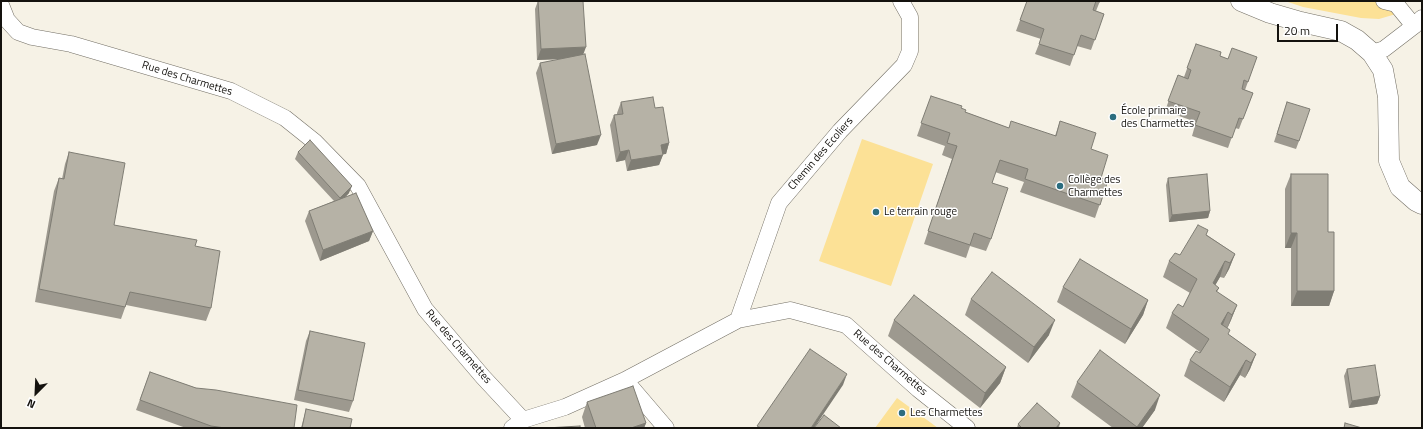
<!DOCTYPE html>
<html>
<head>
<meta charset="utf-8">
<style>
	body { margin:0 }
	#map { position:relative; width:1423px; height:429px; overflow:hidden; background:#f6f2e6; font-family:"Titillium Web",sans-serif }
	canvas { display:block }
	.frame { position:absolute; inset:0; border:2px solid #14120e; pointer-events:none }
	.north { position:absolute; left:16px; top:373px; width:40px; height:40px; -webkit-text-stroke:3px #fff; paint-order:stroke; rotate:204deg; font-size:11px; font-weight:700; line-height:16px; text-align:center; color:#14120e }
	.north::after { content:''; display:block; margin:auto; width:14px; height:18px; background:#14120e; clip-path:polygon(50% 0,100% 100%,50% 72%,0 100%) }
	.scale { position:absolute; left:1277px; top:24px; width:61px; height:18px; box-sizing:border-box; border:2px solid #14120e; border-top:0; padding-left:5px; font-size:12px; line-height:14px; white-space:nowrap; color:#14120e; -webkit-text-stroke:3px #fff; paint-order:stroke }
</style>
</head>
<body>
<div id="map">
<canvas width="1423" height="429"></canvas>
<div class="frame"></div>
<div class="north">N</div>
<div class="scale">20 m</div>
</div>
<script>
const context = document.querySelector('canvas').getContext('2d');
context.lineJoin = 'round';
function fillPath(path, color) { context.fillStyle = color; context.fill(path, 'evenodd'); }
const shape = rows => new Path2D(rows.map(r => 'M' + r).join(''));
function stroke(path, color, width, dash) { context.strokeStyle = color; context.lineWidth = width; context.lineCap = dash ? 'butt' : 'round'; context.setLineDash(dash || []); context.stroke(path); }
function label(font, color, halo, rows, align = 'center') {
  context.font = font + ' "Titillium Web",sans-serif'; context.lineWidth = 3; context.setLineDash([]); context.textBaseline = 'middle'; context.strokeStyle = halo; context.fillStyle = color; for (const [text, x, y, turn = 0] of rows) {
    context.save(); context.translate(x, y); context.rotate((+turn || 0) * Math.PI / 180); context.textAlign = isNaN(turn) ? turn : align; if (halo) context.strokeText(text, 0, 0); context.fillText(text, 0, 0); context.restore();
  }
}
const green = shape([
	[1285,1,1402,1,1396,14,1379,19,1361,18,1303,7],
	[862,139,933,164,891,286,819,261],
	[897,398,938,428,875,428]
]);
const minor = shape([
	[1384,1,1396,4,1414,26],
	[1,5,7,20,18,32,32,37,71,44,231,91,285,118,315,142,358,186,425,309,483,377,523,420,565,407,625,380,738,320,790,310,846,325,918,389,967,428],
	[1372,53,1384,49,1414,26,1422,18],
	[738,320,779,203,840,131,904,65,910,51,910,17,901,1],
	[625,380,666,428],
	[512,428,523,420]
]);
const tertiary = shape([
	[1241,1,1270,13,1301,22,1341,31,1357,40,1372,53,1383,70,1388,97,1389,161,1400,187,1416,201,1422,204]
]);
const wall = shape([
	[538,1,583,1,583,54,597,145,552,154,536,73,540,63,562,59,537,60,535,9],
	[1027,1,1100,1,1096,11,1104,14,1091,50,1077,46,1070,66,1035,54,1041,39,1016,31],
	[1196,44,1220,56,1228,59,1257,57,1245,90,1253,93,1239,129,1235,128,1228,148,1192,136,1196,122,1165,111,1178,75,1184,77],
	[931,96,961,108,965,112,1009,128,1055,136,1060,121,1091,149,1101,178,1108,180,1095,218,1020,192,1024,182,995,172,992,183,991,239,986,251,970,246,966,258,924,244,952,159,942,155,945,146,917,136],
	[621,102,655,108,669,143,666,154,663,154,659,165,627,171,625,160,616,162,610,125,614,115,617,114,617,113],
	[1287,102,1299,141,1296,149,1274,142],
	[69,152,114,225,195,246,211,308,206,321,126,305,121,319,35,302,54,191,59,178,62,179,65,164],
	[298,152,349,193,345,197,373,231,369,241,320,261,305,221,309,211,334,201,295,159],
	[1291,174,1328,232,1334,291,1329,306,1291,306,1291,248,1285,248,1285,189],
	[1168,178,1210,211,1208,218,1169,222,1166,185],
	[1207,235,1235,254,1229,269,1224,278,1220,277,1215,285,1219,288,1217,292,1237,305,1231,320,1227,329,1228,334,1256,354,1250,369,1245,378,1240,375,1224,402,1184,376,1190,360,1200,352,1166,328,1172,313,1183,307,1190,293,1163,277,1169,261,1180,255],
	[1063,287,1148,300,1143,315,1125,344,1057,302],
	[971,299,1049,335,1028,363,965,315],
	[894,320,1006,367,1000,383,980,408,888,336],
	[310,331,353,401,349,412,294,400,306,341],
	[1347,369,1380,396,1377,404,1349,408,1344,376],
	[150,372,196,388,294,428,186,428,136,410],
	[1077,382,1155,410,1142,428,1113,428,1071,397],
	[587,402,646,423,644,428,585,428,582,417],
	[306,409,350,428,301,428,304,417],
	[1060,423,1059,428,1017,428,1018,424]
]);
const shadedWall = shape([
	[586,47,582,58,537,60,541,49],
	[601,135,597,145,552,154,556,144],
	[669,143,666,154,657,155,661,145],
	[629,150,625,160,616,162,620,152],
	[663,155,659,165,627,171,631,160],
	[352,186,349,193,338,205,340,198],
	[1210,211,1208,218,1169,222,1172,215],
	[373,231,369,241,320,261,323,250],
	[1291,233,1297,233,1291,248,1285,248],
	[1235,254,1229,269,1224,278,1230,263],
	[1225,261,1220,277,1208,298,1213,283],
	[1297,291,1334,291,1329,306,1291,306],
	[1148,300,1143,315,1125,344,1131,329],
	[1237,305,1231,320,1226,331,1232,315],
	[1228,312,1222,327,1221,324],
	[1055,320,1049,335,1028,363,1034,347],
	[1256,354,1250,369,1245,378,1251,363],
	[1246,360,1240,375,1224,402,1230,387],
	[1006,367,1000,383,980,408,985,393],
	[847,374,843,385,814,428,811,428],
	[1160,395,1155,410,1142,428,1136,428],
	[1380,396,1377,404,1349,408,1352,401],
	[646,423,644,428,631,428]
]);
const building = shape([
	[538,1,583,1,586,47,541,49,538,1],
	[1027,1,1100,1,1100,2,1096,1,1093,10,1104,14,1095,40,1081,35,1074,55,1039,44,1044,29,1020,20,1027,1],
	[1196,44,1221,52,1220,56,1228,59,1232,48,1257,57,1248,82,1244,80,1242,89,1253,93,1243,119,1239,118,1232,138,1195,125,1200,112,1168,101,1178,75,1188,79,1191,70,1187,68,1196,44],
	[585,54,601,135,556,144,540,63,585,54],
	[931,96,962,106,961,108,966,110,965,112,1009,128,1011,121,1056,136,1060,121,1096,133,1091,149,1108,155,1101,178,1108,180,1100,205,1025,179,1028,169,1000,160,992,183,1008,188,991,239,974,233,970,245,928,231,957,146,947,143,950,133,921,123,931,96],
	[653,97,655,108,663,107,669,143,661,145,663,155,631,160,629,150,620,152,614,115,623,114,621,102,653,97],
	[1287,102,1310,109,1299,141,1277,134,1287,102],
	[310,140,352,186,340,198,298,152,310,140],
	[69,152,125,163,114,225,197,240,195,246,220,251,211,308,130,292,125,307,39,289,59,178,64,179,69,152],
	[1207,174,1210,211,1172,215,1168,178,1207,174],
	[1291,174,1328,174,1328,232,1334,232,1334,291,1297,291,1297,233,1291,233,1291,174],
	[356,193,373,231,323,250,309,211,356,193],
	[1198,225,1208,230,1206,235,1235,254,1230,263,1225,261,1213,283,1219,288,1216,291,1237,305,1232,315,1228,312,1221,324,1230,330,1228,334,1256,354,1251,363,1246,360,1230,387,1190,360,1196,351,1200,353,1209,339,1172,313,1178,304,1183,307,1197,279,1169,261,1175,253,1180,255,1198,225],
	[1080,259,1148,300,1131,329,1063,287,1080,259],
	[992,272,1055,320,1034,347,971,299,992,272],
	[914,295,1006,367,985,393,894,320,914,295],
	[310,331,365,343,353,401,298,390,310,331],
	[810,349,847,374,811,428,761,428,757,426,810,349],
	[1100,350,1160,395,1137,427,1077,382,1100,350],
	[1375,365,1380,396,1352,401,1347,369,1375,365],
	[150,372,196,388,216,390,297,405,294,428,225,428,211,426,140,400,150,372],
	[633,386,646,423,631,428,596,428,587,402,633,386],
	[1037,403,1060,423,1056,428,1022,428,1018,424,1037,403],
	[306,409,352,419,350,428,302,428,306,409],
	[824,415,841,428,814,428,824,415],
	[1345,423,1362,428,1344,428,1345,423],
	[580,426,580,428,546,428,580,426]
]);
const markers = [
	[1113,117,4,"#2b6d7f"],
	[1060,186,4,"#2b6d7f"],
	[876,212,4,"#2b6d7f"],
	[902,413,4,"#2b6d7f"]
];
const streetNames = [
	["Rue des Charmettes",187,79,17],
	["Chemin des Ecoliers",821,154,-49],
	["Rue des Charmettes",458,347,49],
	["Rue des Charmettes",890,363,41]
];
const poiNames = [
	["École primaire",1121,111],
	["des Charmettes",1121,124],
	["Collège des",1068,180],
	["Charmettes",1068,193],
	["Le terrain rouge",884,212],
	["Les Charmettes",910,413]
];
fillPath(green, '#fce196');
stroke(minor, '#736f65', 17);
stroke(tertiary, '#736f65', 21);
stroke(minor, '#fff', 16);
stroke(tertiary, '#fff', 20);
fillPath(wall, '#9d998f');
fillPath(shadedWall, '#7f7d74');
fillPath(building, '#b6b2a6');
stroke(building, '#7f7d74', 1);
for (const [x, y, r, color] of markers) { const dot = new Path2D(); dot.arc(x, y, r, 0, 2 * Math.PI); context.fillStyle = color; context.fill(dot); stroke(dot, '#fff', 1.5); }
label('11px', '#14120e', '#fff', streetNames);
label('11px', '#14120e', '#fff', poiNames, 'left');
</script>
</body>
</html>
